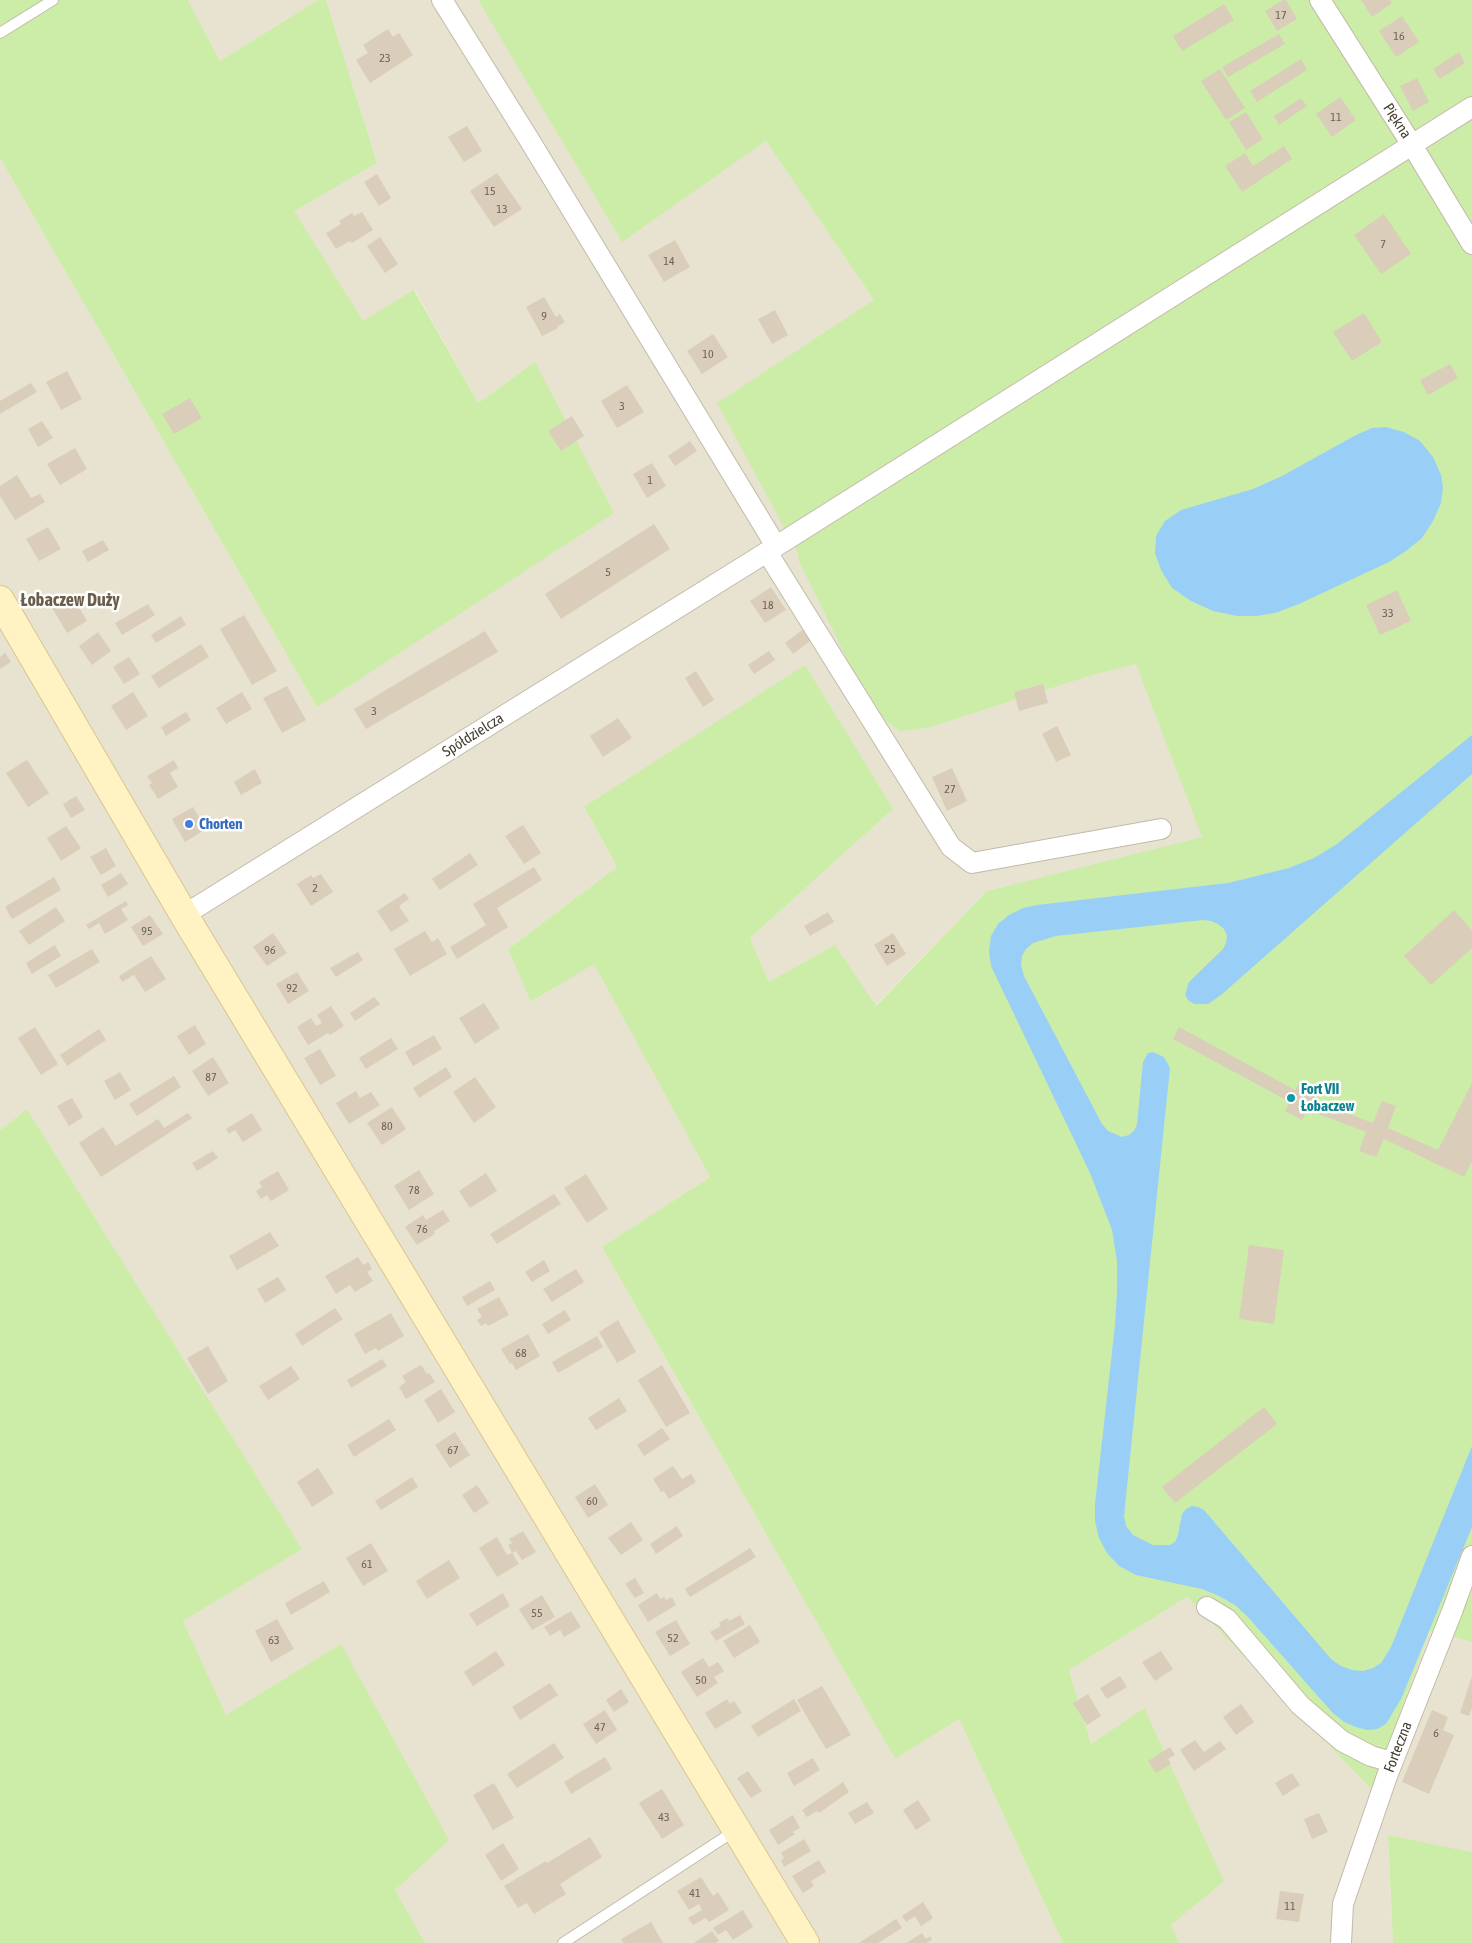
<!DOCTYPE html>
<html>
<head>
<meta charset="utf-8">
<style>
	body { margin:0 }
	canvas { display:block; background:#f4efe4 }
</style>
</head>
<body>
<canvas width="1472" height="1943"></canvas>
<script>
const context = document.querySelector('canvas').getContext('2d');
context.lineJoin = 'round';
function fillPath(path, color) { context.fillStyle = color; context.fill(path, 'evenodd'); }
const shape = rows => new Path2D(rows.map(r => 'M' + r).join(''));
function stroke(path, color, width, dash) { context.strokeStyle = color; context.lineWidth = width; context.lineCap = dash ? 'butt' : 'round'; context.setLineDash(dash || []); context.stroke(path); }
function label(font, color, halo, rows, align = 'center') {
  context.font = font + ' "Asap Condensed",sans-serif'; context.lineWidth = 5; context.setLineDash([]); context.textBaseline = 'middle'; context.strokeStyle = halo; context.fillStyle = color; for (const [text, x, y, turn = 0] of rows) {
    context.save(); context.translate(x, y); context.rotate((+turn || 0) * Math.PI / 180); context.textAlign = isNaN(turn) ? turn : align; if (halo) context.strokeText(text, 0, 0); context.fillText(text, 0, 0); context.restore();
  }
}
const residential = shape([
	[188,0,318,0,220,61],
	[326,0,478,0,622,241,766,141,874,300,1124,631,1203,838,987,891,875,1006,769,982,750,938,893,809,584,808,617,867,508,949,532,1002,594,963,710,1177,602,1247,895,1759,959,1719,1063,1943,425,1943,395,1890,341,1645,226,1716,183,1621,301,1549,27,1109,0,1130,0,158,317,707,535,362,478,403,415,290,363,322,293,211,377,163],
	[1187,1597,1372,1790,1430,1631,1472,1642,1472,1852,1388,1835,1393,1943,1179,1943,1171,1926,1144,1708,1091,1744,1069,1670]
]);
const green = shape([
	[0,0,188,0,220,61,318,0,326,0,377,163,294,211,363,321,414,290,478,403,535,362,614,513,317,707,0,158],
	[478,0,1472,0,1472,1642,1430,1631,1372,1790,1187,1597,1069,1670,1091,1744,1144,1708,1224,1881,1171,1925,1179,1943,1063,1943,959,1719,895,1759,602,1247,710,1177,594,964,531,1002,508,949,617,867,584,807,805,665,893,809,750,938,769,982,835,945,876,1006,987,891,1202,837,1136,664,1092,675,927,728,900,731,873,712,798,559,799,555,717,403,874,300,766,141,622,242],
	[27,1109,302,1549,183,1621,226,1715,341,1644,449,1840,395,1890,425,1943,0,1943,0,1130],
	[1388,1835,1472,1852,1472,1943,1393,1943]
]);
const water = shape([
	[1386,427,1404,432,1420,441,1433,457,1441,475,1443,488,1441,503,1433,521,1422,538,1406,551,1389,562,1299,604,1275,613,1256,616,1237,616,1213,611,1191,601,1172,588,1161,570,1155,553,1156,536,1165,521,1181,510,1253,489,1282,476,1354,436,1372,428],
	[1472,735,1472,774,1221,995,1208,1004,1194,1004,1188,1000,1185,995,1189,982,1223,949,1226,943,1227,936,1224,929,1218,924,1211,921,1203,920,1056,936,1033,943,1026,949,1022,956,1021,965,1024,976,1102,1124,1108,1131,1122,1137,1129,1135,1134,1131,1137,1124,1143,1062,1148,1053,1153,1052,1164,1057,1170,1068,1124,1516,1126,1526,1133,1535,1153,1545,1170,1545,1175,1542,1178,1535,1182,1514,1186,1509,1192,1506,1198,1507,1204,1510,1331,1659,1341,1666,1352,1670,1363,1671,1373,1668,1381,1663,1391,1647,1472,1446,1472,1527,1401,1699,1386,1724,1377,1729,1367,1730,1356,1727,1344,1722,1332,1712,1247,1616,1235,1605,1219,1596,1202,1589,1136,1575,1119,1566,1107,1553,1099,1538,1095,1521,1095,1504,1115,1325,1117,1291,1117,1261,1112,1230,1090,1173,991,966,989,951,991,936,998,924,1009,915,1023,908,1037,905,1228,883,1289,868,1314,858,1337,844]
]);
const building = shape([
	[1283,0,1286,0,1297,19,1277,31,1265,11],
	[1361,0,1390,0,1392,3,1372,17],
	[1224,4,1234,20,1182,51,1173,36],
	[1402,16,1419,42,1396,57,1379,31],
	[388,29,393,37,399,33,413,55,370,83,356,60,368,53,363,45],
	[1279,34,1285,44,1228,77,1222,67],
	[1459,52,1465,63,1440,79,1433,69],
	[1301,59,1307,70,1257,102,1250,91],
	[1220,69,1245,108,1226,120,1201,81],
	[1417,78,1429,102,1413,111,1400,86],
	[1340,97,1356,120,1332,137,1316,114],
	[1301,98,1307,106,1279,125,1274,116],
	[1246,112,1263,139,1246,150,1229,122],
	[467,126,482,151,464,162,448,137],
	[1284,146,1292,159,1242,192,1225,166,1245,153,1253,166],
	[497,173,522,209,494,227,470,191],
	[377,174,391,198,379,206,364,182],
	[362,212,373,230,352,243,350,241,336,249,326,233,341,224,339,221,352,213,354,216],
	[1384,214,1411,254,1381,274,1354,235],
	[380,237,398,264,385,273,367,246],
	[675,240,690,267,664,282,648,255],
	[544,297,556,317,560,314,565,322,557,327,558,328,542,336,526,307],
	[775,310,788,335,772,344,758,319],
	[1364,313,1382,342,1352,361,1333,332],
	[713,334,728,357,702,374,687,351],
	[1450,364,1458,378,1428,395,1420,380],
	[67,371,82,399,61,410,46,382],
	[31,383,37,392,0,414,0,401],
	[627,385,644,412,617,428,601,401],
	[190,398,202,418,174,434,162,414],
	[572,416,584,436,561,451,548,431],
	[42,421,53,438,38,447,28,429],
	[690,441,697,451,675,466,668,456],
	[75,448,87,469,60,485,47,464],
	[652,463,666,486,647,498,633,474],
	[17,475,31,498,40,494,45,502,15,520,0,496,0,486],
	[654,524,670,549,561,619,545,594],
	[48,527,61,549,39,561,26,539],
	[103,540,109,550,88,562,82,551],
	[771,587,786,610,765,623,750,601],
	[1397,590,1411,621,1380,635,1366,605],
	[71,594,87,621,67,633,51,606],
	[148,604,155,615,122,635,115,623],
	[244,615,277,671,252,685,220,629],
	[181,616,186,625,156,643,151,635],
	[805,628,813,639,793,654,785,643],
	[485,631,498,652,366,729,354,709],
	[98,632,111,651,92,665,79,646],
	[201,644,209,657,159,688,151,676],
	[769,651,775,660,754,674,748,665],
	[5,653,11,662,0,669,0,657],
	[129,657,140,674,124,684,113,667],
	[696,671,714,700,703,707,685,678],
	[1043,684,1048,703,1019,711,1014,692],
	[287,686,306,720,282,733,263,698],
	[133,692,148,716,126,730,111,706],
	[242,692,252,709,226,724,216,708],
	[186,712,191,720,166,736,161,727],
	[618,718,632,738,603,757,590,736],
	[1057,726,1071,755,1056,762,1042,734],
	[27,760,49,793,28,807,6,773],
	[174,760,178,768,170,773,178,787,158,799,149,785,152,783,147,776],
	[952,768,967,801,947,811,932,777],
	[255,769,262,783,241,795,234,782],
	[76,796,85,810,71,818,63,804],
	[193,807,206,829,185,842,172,819],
	[523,825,541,853,524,864,505,836],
	[66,826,81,848,61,861,47,838],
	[106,848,116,866,101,875,90,857],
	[470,853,478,865,440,890,432,879],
	[534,867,542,880,497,908,508,927,457,959,450,947,486,925,473,904],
	[121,873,128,884,108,897,101,885],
	[321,874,333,892,311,906,297,884,311,875,313,878],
	[54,877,61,890,12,919,5,907],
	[405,893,409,899,399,906,409,921,391,932,377,911],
	[126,901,128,905,121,909,128,920,105,934,99,923,89,929,86,925],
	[56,907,65,921,29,945,19,931],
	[1454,910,1472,930,1472,948,1431,985,1404,956],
	[828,912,834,922,810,936,804,926],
	[150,915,163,934,143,946,131,927],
	[425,931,432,942,438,938,447,954,410,976,394,949],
	[273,933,287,953,267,966,253,947],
	[893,933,906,954,887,966,874,945],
	[55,945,61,956,32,974,26,963],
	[92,949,100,962,56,988,48,975],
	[358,952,363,960,336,977,330,968],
	[151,956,166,979,145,992,134,975,122,982,119,976],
	[297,972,309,991,288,1004,276,984],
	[374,997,380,1004,355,1021,350,1013],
	[484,1003,500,1028,475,1044,459,1018],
	[331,1006,344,1026,330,1035,328,1033,308,1045,297,1027,311,1018,316,1026,322,1023,317,1015],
	[195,1025,206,1044,189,1055,177,1036],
	[35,1027,58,1064,41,1075,18,1038],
	[1179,1027,1295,1090,1301,1080,1319,1089,1313,1100,1373,1123,1382,1101,1396,1106,1388,1128,1438,1150,1472,1083,1472,1161,1464,1177,1384,1139,1376,1157,1359,1151,1366,1132,1308,1110,1302,1120,1285,1111,1290,1102,1173,1039],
	[99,1029,106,1040,67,1066,60,1055],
	[434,1035,442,1049,413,1066,405,1052],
	[391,1038,398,1049,366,1069,359,1058],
	[320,1049,336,1076,320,1085,304,1058],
	[213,1057,229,1083,208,1096,192,1071],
	[446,1067,452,1077,419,1098,413,1088],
	[120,1072,131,1090,115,1100,104,1081],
	[174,1076,181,1087,137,1116,129,1104],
	[475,1077,496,1107,474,1123,453,1092],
	[356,1091,360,1098,371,1092,380,1105,349,1124,336,1103],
	[72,1098,83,1117,69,1126,57,1106],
	[392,1107,406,1129,382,1145,367,1123],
	[188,1113,192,1118,101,1177,79,1143,103,1127,116,1146,158,1119,164,1128],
	[252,1113,262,1130,243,1142,235,1130,229,1134,226,1129],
	[213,1151,218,1158,197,1171,192,1163],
	[419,1170,434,1194,409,1210,394,1186],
	[278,1171,289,1190,271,1201,267,1195,261,1199,256,1191,262,1187,259,1182],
	[486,1173,497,1191,470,1208,459,1191],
	[586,1174,608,1209,587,1223,564,1188],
	[554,1194,561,1204,497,1244,490,1234],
	[443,1210,450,1221,434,1231,435,1234,417,1245,405,1227,423,1215,426,1220],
	[270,1232,279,1246,237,1270,229,1256],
	[1249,1245,1284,1250,1274,1324,1239,1319],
	[358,1257,363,1265,368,1262,372,1269,367,1272,373,1281,355,1292,350,1285,336,1294,325,1276],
	[544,1260,550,1271,532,1282,525,1272],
	[576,1269,584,1282,552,1302,543,1289],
	[278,1277,286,1290,265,1303,257,1289],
	[490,1281,495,1290,467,1306,462,1297],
	[499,1297,509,1315,488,1326,486,1323,481,1326,477,1320,482,1317,477,1309],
	[335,1308,343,1319,302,1346,295,1334],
	[565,1310,571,1320,548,1334,542,1324],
	[391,1313,404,1336,378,1351,376,1348,365,1354,354,1334],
	[618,1320,636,1352,617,1363,599,1332],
	[528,1334,540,1356,516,1370,512,1363,510,1364,501,1349],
	[597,1336,603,1347,558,1373,552,1362],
	[208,1346,228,1381,208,1394,187,1358],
	[382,1359,387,1366,351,1388,347,1380],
	[421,1365,427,1374,429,1373,435,1382,406,1399,399,1387,406,1382,402,1376],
	[662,1365,690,1413,666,1427,638,1380],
	[291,1366,300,1379,268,1400,259,1386],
	[441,1389,455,1412,438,1423,424,1400],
	[619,1398,627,1411,596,1430,588,1418],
	[1264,1407,1277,1424,1175,1503,1162,1487],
	[389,1419,396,1430,354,1457,347,1445],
	[662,1428,670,1439,644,1456,637,1445],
	[455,1432,470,1455,450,1468,435,1445],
	[673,1466,682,1479,691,1474,696,1482,669,1499,664,1491,661,1492,653,1479],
	[318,1468,334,1493,312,1507,297,1482],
	[412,1477,418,1487,381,1510,375,1501],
	[595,1484,608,1505,588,1518,575,1497],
	[477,1485,489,1503,474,1513,462,1495],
	[631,1522,643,1540,621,1555,608,1538],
	[677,1526,683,1536,656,1554,650,1544],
	[523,1531,536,1552,522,1560,516,1551,512,1553,508,1545,512,1543,509,1539],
	[497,1537,507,1555,512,1553,519,1564,497,1577,479,1548],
	[371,1543,388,1571,363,1586,346,1558],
	[750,1548,756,1557,690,1597,685,1589],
	[449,1560,460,1578,427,1599,416,1581],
	[635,1578,644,1593,635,1598,625,1584],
	[324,1581,330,1592,291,1615,285,1603],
	[503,1593,510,1606,477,1626,469,1614],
	[657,1593,660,1599,664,1597,666,1600,672,1597,676,1605,648,1622,638,1605],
	[542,1595,555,1617,532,1630,519,1609],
	[571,1611,581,1627,564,1637,560,1630,550,1636,544,1627],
	[740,1615,745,1624,716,1641,710,1632,721,1626,719,1623,727,1618,729,1621],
	[277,1619,294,1649,271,1662,255,1631],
	[676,1620,690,1644,670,1656,655,1632],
	[750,1625,760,1642,734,1658,723,1641],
	[496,1651,505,1665,473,1686,464,1672],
	[1161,1651,1173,1669,1155,1681,1142,1662],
	[703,1658,709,1667,718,1662,724,1671,714,1677,718,1683,697,1697,681,1672],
	[1120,1676,1127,1687,1107,1699,1100,1688],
	[1472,1676,1472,1708,1469,1716,1460,1713],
	[550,1683,558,1695,520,1720,512,1707],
	[822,1686,851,1735,826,1749,797,1700],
	[621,1689,629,1702,614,1712,606,1700],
	[1088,1694,1101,1716,1087,1725,1073,1703],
	[727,1699,730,1704,734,1701,742,1713,715,1729,705,1713],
	[794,1699,801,1711,758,1737,751,1726],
	[1241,1704,1254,1722,1236,1735,1223,1717],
	[605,1710,617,1730,596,1744,583,1724],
	[1432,1710,1448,1717,1443,1730,1454,1735,1429,1794,1402,1782],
	[1195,1740,1204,1752,1220,1741,1226,1749,1194,1771,1180,1750],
	[554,1743,564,1758,517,1788,507,1774],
	[1170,1747,1175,1755,1168,1759,1171,1764,1156,1773,1148,1761],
	[605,1757,612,1769,571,1794,564,1782],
	[813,1758,820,1770,794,1786,787,1773],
	[748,1771,762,1791,751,1798,737,1778],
	[1292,1773,1300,1785,1283,1796,1275,1783],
	[843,1782,849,1792,819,1813,817,1811,807,1817,802,1810],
	[494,1783,514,1818,493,1830,473,1795],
	[662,1789,684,1825,662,1839,639,1803],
	[918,1800,931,1820,916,1830,903,1810],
	[867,1802,874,1813,855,1824,848,1813],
	[1319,1813,1328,1832,1312,1839,1304,1819],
	[793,1815,800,1828,793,1832,795,1834,778,1845,769,1830],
	[590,1837,602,1857,560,1884,566,1894,534,1914,527,1903,518,1908,504,1886,546,1861,547,1863],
	[804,1839,811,1851,784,1867,781,1860,784,1858,781,1853],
	[503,1843,519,1869,501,1881,485,1855],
	[819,1860,826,1872,811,1881,814,1886,803,1893,792,1876],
	[701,1877,713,1896,718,1892,729,1910,709,1922,706,1918,693,1925,688,1918,702,1910,699,1904,689,1910,677,1891],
	[1280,1891,1304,1894,1299,1922,1276,1919],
	[923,1902,933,1918,921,1926,915,1916,906,1922,902,1916],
	[743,1910,753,1927,733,1940,726,1930,718,1935,713,1928],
	[896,1919,902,1928,878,1943,859,1943],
	[651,1922,663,1943,623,1943,621,1939],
	[712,1931,719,1941,715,1943,694,1943],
	[922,1933,926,1939,930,1936,932,1940,926,1943,906,1943]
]);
const lane = shape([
	[0,33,53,0],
	[563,1943,736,1830]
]);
const street = shape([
	[442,0,530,141,776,546],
	[1320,0,1412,145,1472,244],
	[767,552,951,847,972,863,1161,829],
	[184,915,767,552,1472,107],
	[1207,1607,1227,1619,1300,1705,1342,1741,1371,1756,1392,1762],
	[1341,1943,1343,1904,1387,1776,1453,1609,1472,1556]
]);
const secondary = shape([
	[0,600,184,915,805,1943]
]);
const markers = [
	[189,824,5,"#3f7fe0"],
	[1291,1098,5,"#0f9aa8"]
];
const numberNames = [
	["17",1281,15],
	["16",1399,36],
	["23",385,58],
	["11",1336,117],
	["15",490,191],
	["13",502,209],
	["7",1383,244],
	["14",669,261],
	["9",544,316],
	["10",708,354],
	["3",622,406],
	["1",650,480],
	["5",608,572],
	["18",768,605],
	["33",1388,613],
	["3",374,711],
	["27",950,789],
	["2",315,888],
	["95",147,931],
	["25",890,949],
	["96",270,950],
	["92",292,988],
	["87",211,1077],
	["80",387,1126],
	["78",414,1190],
	["76",422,1229],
	["68",521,1353],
	["67",453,1450],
	["60",592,1501],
	["61",367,1564],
	["55",537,1613],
	["52",673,1638],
	["63",274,1640],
	["50",701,1680],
	["47",600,1727],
	["6",1436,1733],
	["43",664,1817],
	["41",695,1893],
	["11",1290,1906]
];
const streetNames = [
	["Piękna",1397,121,57],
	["Spółdzielcza",473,735,-32],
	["Forteczna",1398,1747,-69]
];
const shopNames = [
	["Chorten",199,824]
];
const cultureNames = [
	["Fort VII",1301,1089],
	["Łobaczew",1301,1106]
];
const quarterNames = [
	["Łobaczew Duży",70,600]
];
fillPath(residential, '#e8e2d1');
fillPath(green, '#cceda8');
fillPath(water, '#99cff7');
fillPath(building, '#dacebb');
stroke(lane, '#c3baa9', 12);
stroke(street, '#c3baa9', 22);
stroke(secondary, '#d8c68f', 30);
stroke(lane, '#fff', 10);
stroke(street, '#fff', 20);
stroke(secondary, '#fff2c3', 28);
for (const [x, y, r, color] of markers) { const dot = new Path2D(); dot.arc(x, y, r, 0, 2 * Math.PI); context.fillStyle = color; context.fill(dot); stroke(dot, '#fff', 2); }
label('12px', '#6c6355', null, numberNames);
label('15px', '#473f33', '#fff', streetNames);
label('bold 15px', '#366cbe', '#fff', shopNames, 'left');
label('bold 15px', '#0d838f', '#fff', cultureNames, 'left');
label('bold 18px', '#6a5e49', '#fff', quarterNames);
</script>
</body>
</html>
